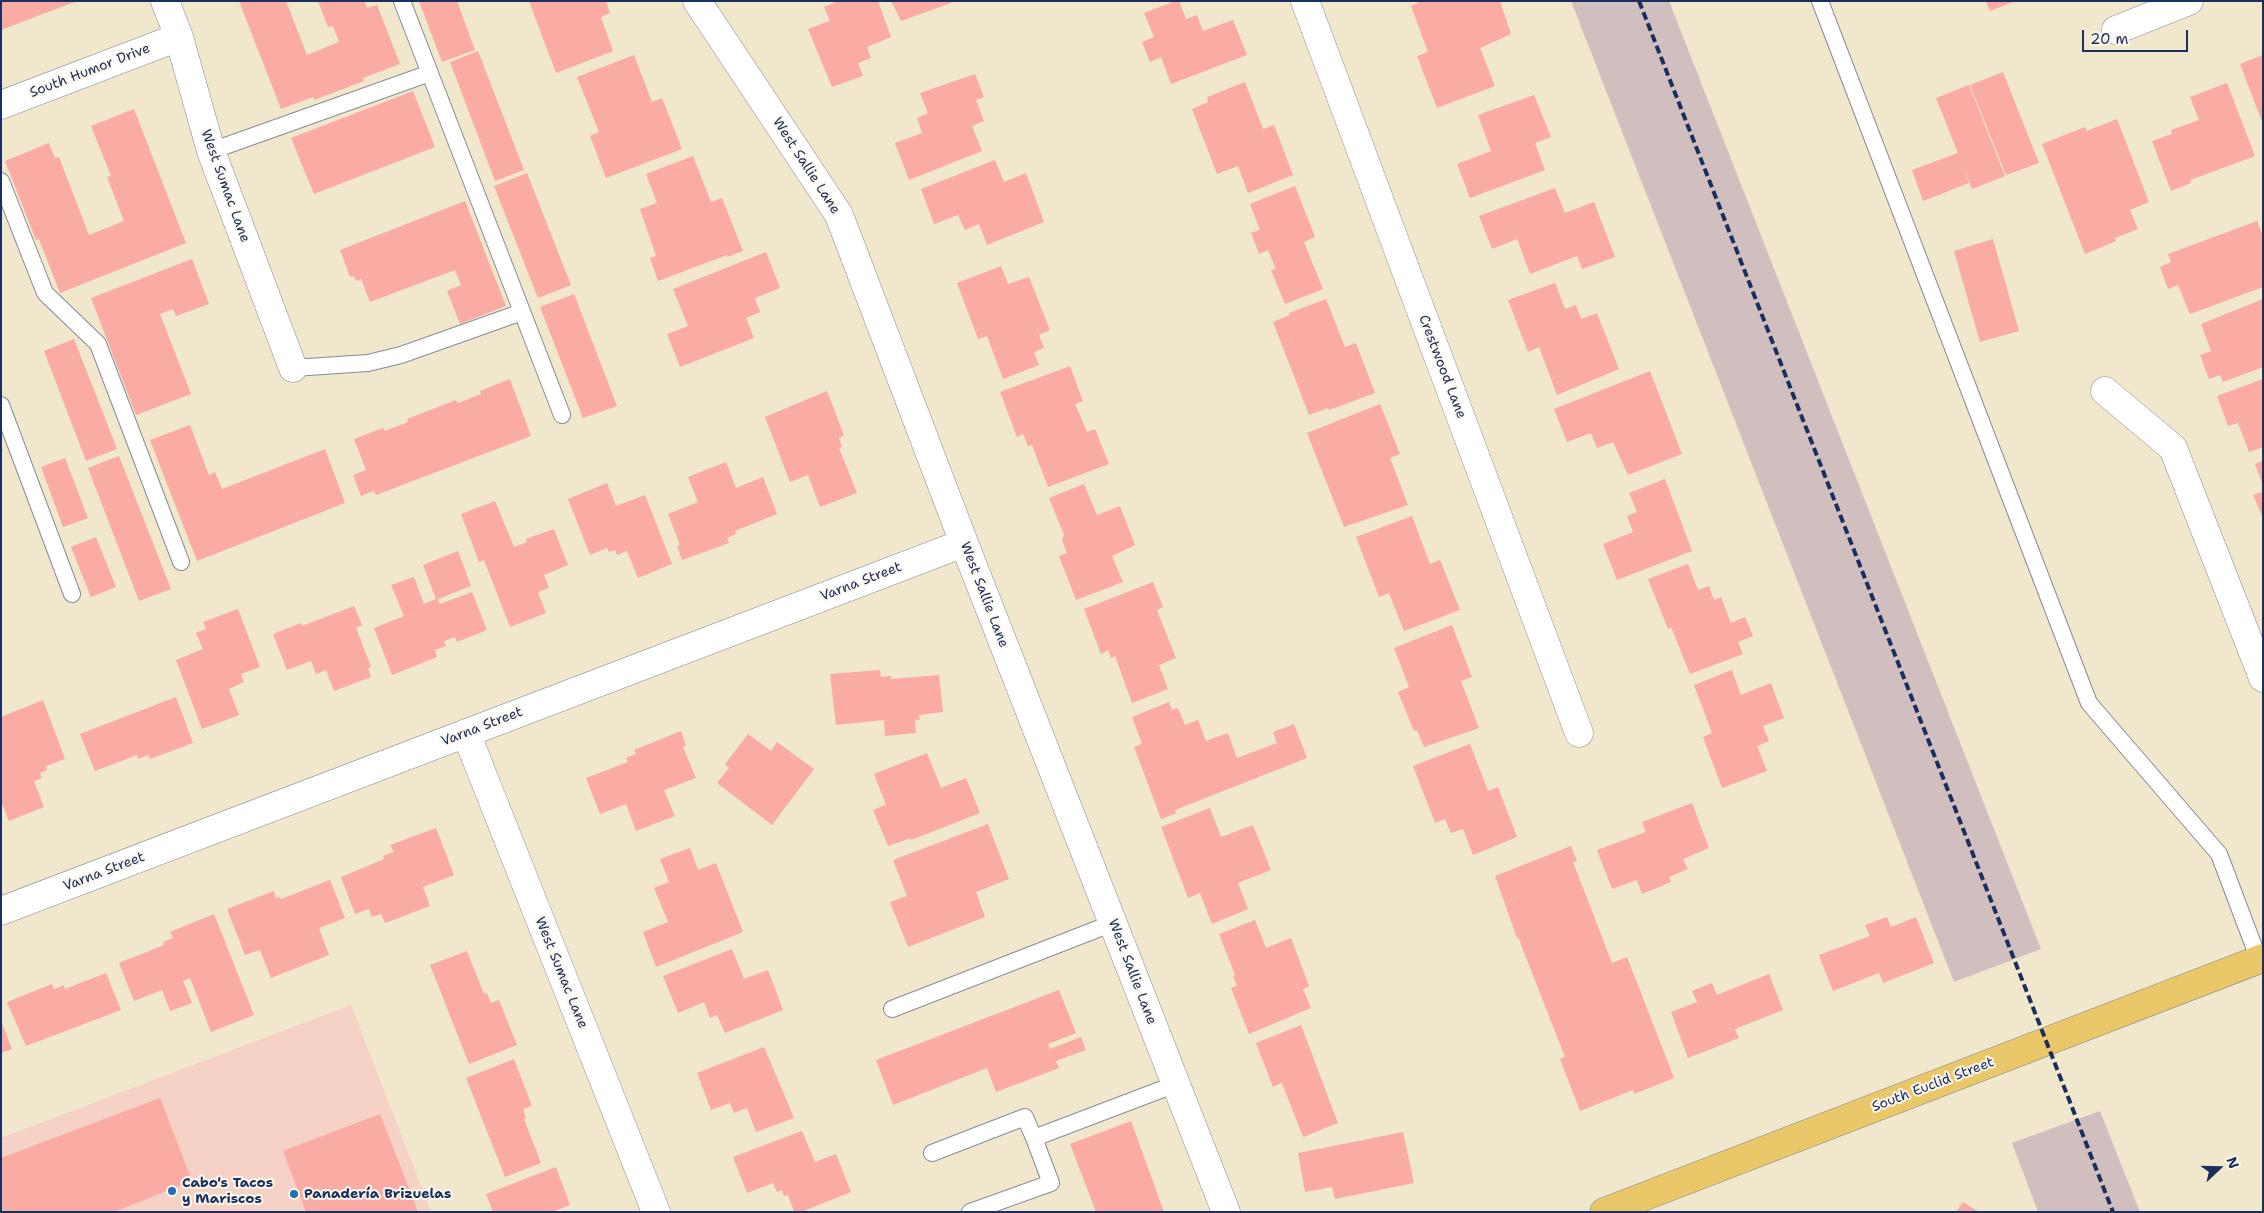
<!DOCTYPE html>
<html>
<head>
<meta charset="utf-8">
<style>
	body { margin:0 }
	#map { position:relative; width:2264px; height:1213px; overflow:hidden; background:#f0e7cc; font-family:"Shantell Sans",sans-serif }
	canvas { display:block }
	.frame { position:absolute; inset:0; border:2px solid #1b2f5e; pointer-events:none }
	.north { position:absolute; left:2194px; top:1143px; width:50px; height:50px; -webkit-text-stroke:4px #fbf7ec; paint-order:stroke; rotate:69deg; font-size:14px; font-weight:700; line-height:20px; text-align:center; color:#1b2f5e }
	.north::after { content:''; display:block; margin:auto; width:18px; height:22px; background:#1b2f5e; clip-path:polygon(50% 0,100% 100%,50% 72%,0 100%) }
	.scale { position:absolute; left:2082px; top:30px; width:106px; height:22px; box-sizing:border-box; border:2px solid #1b2f5e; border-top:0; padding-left:6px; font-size:15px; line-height:18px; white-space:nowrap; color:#1b2f5e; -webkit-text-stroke:4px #fbf7ec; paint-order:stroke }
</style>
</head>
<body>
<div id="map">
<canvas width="2264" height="1213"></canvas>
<div class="frame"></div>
<div class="north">N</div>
<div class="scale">20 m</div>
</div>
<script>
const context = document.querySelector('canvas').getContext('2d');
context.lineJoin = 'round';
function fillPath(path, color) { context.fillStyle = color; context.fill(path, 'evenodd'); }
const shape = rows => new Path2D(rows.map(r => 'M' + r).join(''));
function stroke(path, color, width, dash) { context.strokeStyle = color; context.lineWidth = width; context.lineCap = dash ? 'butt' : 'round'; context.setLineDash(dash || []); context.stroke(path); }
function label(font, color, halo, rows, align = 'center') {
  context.font = font + ' "Shantell Sans",sans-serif'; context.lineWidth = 4; context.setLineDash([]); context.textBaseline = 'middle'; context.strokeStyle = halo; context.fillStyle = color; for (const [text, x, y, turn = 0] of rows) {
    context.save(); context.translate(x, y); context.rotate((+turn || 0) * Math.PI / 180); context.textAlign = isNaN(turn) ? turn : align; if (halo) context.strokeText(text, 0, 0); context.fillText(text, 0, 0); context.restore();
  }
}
const built = shape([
	[351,1005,431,1212,1,1212,1,1138]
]);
const industrial = shape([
	[1571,1,1669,1,2041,949,1954,982],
	[2100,1111,2140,1212,2038,1212,2012,1143]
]);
const building = shape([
	[1,1,77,1,1,30],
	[239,1,286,1,307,55,339,42,333,26,328,27,318,1,364,1,367,8,377,5,400,64,363,78,364,81,314,100,313,97,281,109],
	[419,1,457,1,475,50,442,62],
	[529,1,606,1,610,13,601,17,613,51,556,73],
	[838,1,878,1,891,37,867,47,871,58,858,63,863,76,832,87,808,29,830,21,824,7],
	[891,1,951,1,951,3,901,21],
	[1175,1,1179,1,1186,19,1197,15,1203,31,1233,20,1247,55,1171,84,1161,57,1150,62,1142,42,1154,37,1144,13],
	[1422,1,1500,1,1511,34,1480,48,1495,86,1437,108,1417,56,1428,52,1411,6],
	[1986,1,2016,1,1990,11],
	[478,51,524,170,495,181,450,62],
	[634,55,652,102,662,98,682,149,606,178,590,136,599,132,577,77],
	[2263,55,2263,124,2240,64],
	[2003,72,2039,163,2006,175,1970,85],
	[975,74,984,97,976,100,984,121,972,126,982,151,909,180,895,143,922,133,917,118,928,113,920,93],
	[1245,82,1263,129,1274,125,1293,175,1248,193,1238,166,1217,174,1192,109,1208,102,1207,97],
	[2227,83,2255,156,2190,180,2191,183,2171,191,2152,141,2172,134,2171,130,2199,120,2190,97],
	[1969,85,2005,176,1972,189,1962,163,1969,183,1923,201,1912,170,1958,153,1936,98],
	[413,91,435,147,314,194,291,138],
	[1534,95,1551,137,1535,143,1545,170,1470,198,1457,164,1491,151,1478,115],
	[134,109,186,243,60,293,39,239,36,240,5,161,49,143,55,158,59,157,89,235,124,221,107,177,111,176,91,126],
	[2117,119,2149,202,2130,210,2138,229,2115,238,2116,241,2085,254,2042,144,2085,127,2087,131],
	[693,156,711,202,722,198,743,251,727,257,727,255,658,281,650,258,656,256,640,209,657,203,646,174],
	[995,160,1004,182,1026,173,1044,222,987,245,979,224,965,230,958,215,934,224,921,189],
	[527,173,571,285,538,298,494,186],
	[1295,186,1315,237,1304,242,1323,289,1285,304,1271,270,1276,269,1268,250,1259,254,1251,233,1260,230,1250,204],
	[1555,188,1565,213,1594,202,1615,257,1582,269,1577,256,1530,274,1517,239,1492,249,1479,216],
	[465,201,506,306,460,324,447,291,461,285,455,270,370,302,361,279,356,281,354,276,350,277,340,250],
	[2257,221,2263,236,2263,287,2190,314,2178,285,2168,289,2160,267,2171,262,2168,254],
	[1993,239,2019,331,1980,342,1954,251],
	[766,252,780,288,755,298,760,312,746,318,754,338,680,367,667,334,688,326,673,289],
	[192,259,209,304,176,316,173,309,160,314,191,394,136,415,91,298],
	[1001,266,1008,284,1029,277,1050,330,1039,335,1044,348,1034,352,1039,365,1003,379,987,336,978,339,957,283],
	[1555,283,1565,309,1576,305,1581,319,1597,313,1619,369,1557,395,1539,347,1528,352,1508,300],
	[574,294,617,406,583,418,540,307],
	[1326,299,1345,347,1356,343,1375,393,1329,410,1328,408,1309,415,1273,322,1290,315,1289,313],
	[2263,299,2263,367,2223,382,2220,375,2209,379,2200,355,2211,351,2201,324],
	[74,339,117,449,86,461,44,351],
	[1070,366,1083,401,1075,404,1087,432,1095,429,1109,464,1048,487,1032,445,1028,446,1023,434,1017,437,1000,392],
	[1650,371,1682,454,1628,475,1613,442,1597,448,1591,433,1567,442,1554,409],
	[510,379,531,436,376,495,374,491,361,496,353,475,366,470,354,439,383,428,385,431,408,422,407,419,456,400,458,403,481,394,480,391],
	[2263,379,2263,447,2249,452,2238,423,2228,426,2217,396],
	[827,391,844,435,839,438,842,447,839,448,857,493,820,507,808,475,790,482,765,417],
	[1380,404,1400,454,1390,458,1408,505,1344,527,1307,433],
	[190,425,209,475,215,472,222,489,325,449,345,503,197,561,150,440],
	[119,456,171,589,139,601,88,468],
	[65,458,88,518,63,527,41,467],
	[2263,461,2263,485,2255,464],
	[726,462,736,488,763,477,777,514,735,531,736,534,727,538,729,543,682,560,677,546,680,545,668,514,698,502,688,477],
	[1665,479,1692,551,1617,580,1603,544,1633,532,1627,516,1637,512,1629,493],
	[607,483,616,506,645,495,672,564,638,578,627,551,617,555,615,550,609,552,607,548,590,555,568,499],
	[1084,484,1097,515,1120,506,1135,545,1112,556,1123,582,1076,600,1059,556,1067,553,1062,540,1064,535,1049,498],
	[2263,492,2263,518,2253,495],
	[495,501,514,547,527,542,526,539,554,529,568,565,544,575,549,588,538,592,546,613,510,627,484,560,479,562,461,514],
	[1412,516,1430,564,1440,560,1460,610,1404,631,1389,593,1379,597,1356,537],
	[96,537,116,587,91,597,71,547],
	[458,551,471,586,438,599,440,604,472,592,487,630,457,642,455,637,444,641,446,646,435,650,437,657,392,675,374,628,404,616,391,585,414,577,424,604,436,599,423,565],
	[1688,564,1698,590,1709,586,1714,600,1721,597,1731,623,1745,617,1753,636,1738,642,1743,654,1690,674,1671,627,1668,629,1648,579],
	[1153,582,1163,607,1157,610,1176,658,1159,665,1168,689,1132,703,1115,656,1111,658,1108,650,1101,654,1084,609],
	[354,606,362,625,356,628,371,667,368,668,371,677,334,691,326,670,316,674,311,661,287,670,273,634,301,623,302,626],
	[238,609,260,667,241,674,244,682,229,689,239,715,202,729,176,660,203,649,196,633,206,629,203,622],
	[1452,625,1472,677,1461,681,1479,728,1424,747,1417,730,1414,731,1398,692,1409,687,1394,648],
	[880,670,881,677,891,676,891,679,939,675,943,712,919,715,920,720,915,720,916,733,885,736,884,720,836,725,830,674],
	[1732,670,1741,695,1771,683,1784,718,1763,726,1769,741,1757,746,1767,771,1722,788,1703,737,1712,733,1694,685],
	[176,697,193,743,150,759,148,755,138,759,137,755,95,771,80,734],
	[43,700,65,759,46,766,47,770,40,773,42,778,34,781,44,807,9,821,1,801,1,717],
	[1169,702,1172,710,1178,708,1185,725,1198,720,1206,741,1228,733,1237,758,1277,743,1273,732,1294,724,1307,758,1175,810,1176,813,1161,819,1134,747,1142,744,1132,717],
	[681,731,686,746,683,747,696,778,664,790,675,816,636,831,626,804,600,814,586,778,628,762,626,758,636,754,634,750],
	[748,734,771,751,777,742,814,769,772,825,717,783,729,768,725,764],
	[1470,744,1488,791,1498,787,1517,837,1473,855,1463,829,1451,833,1445,819,1435,823,1413,766],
	[927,753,941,788,966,778,980,813,911,840,911,838,888,846,873,810,886,805,874,774],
	[1692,803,1709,848,1683,859,1688,869,1669,877,1671,882,1642,894,1637,880,1612,889,1597,850,1646,832,1642,822],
	[1210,808,1221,837,1253,825,1271,870,1238,883,1248,909,1212,924,1200,893,1188,898,1161,827],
	[988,824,1009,879,976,892,985,917,908,947,890,902,907,896,893,860],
	[436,828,454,875,423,887,430,906,385,923,381,914,372,917,369,909,355,914,341,877,384,859,383,856,394,852,390,845],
	[1571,846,1577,861,1573,862,1612,963,1627,957,1674,1078,1634,1094,1633,1090,1580,1111,1560,1059,1565,1057,1518,937,1517,938,1495,876],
	[690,848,698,870,716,863,743,932,656,967,643,932,668,922,654,888,669,882,660,859],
	[330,880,345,918,319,928,329,955,271,978,260,950,245,955,227,909,274,891,276,898,280,897,281,899],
	[214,914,254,1015,211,1032,190,978,183,981,192,1003,170,1011,162,990,134,1001,119,963,164,945,163,942,173,938,170,932],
	[1887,917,1891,927,1916,917,1934,963,1883,983,1879,973,1833,991,1819,955,1870,936,1865,925],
	[1255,920,1266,948,1291,938,1309,986,1303,989,1311,1008,1249,1034,1231,988,1237,986,1233,976,1235,975,1219,934],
	[732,949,744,979,768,970,783,1010,725,1033,717,1015,710,1018,704,1002,678,1013,663,976],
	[467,951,484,994,487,993,491,1003,499,1000,517,1045,469,1064,430,965],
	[106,973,121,1010,26,1046,7,1002,52,984,54,989,64,985,65,989],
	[1769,974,1783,1010,1735,1029,1739,1038,1688,1058,1671,1012,1697,1002,1692,991,1712,983,1717,995],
	[1059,990,1076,1033,1048,1044,1050,1049,1081,1037,1086,1050,1056,1061,1059,1068,996,1092,987,1068,893,1105,876,1060],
	[1,1021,12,1049,1,1053],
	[1301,1025,1338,1123,1303,1137,1282,1083,1273,1087,1256,1043],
	[764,1047,794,1118,756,1132,747,1108,734,1113,730,1103,711,1110,697,1073],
	[514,1059,532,1106,523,1109,526,1118,524,1119,541,1163,505,1177,466,1078],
	[160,1098,192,1181,114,1212,1,1212,1,1158],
	[380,1114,418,1212,306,1212,283,1151],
	[1131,1121,1164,1212,1096,1212,1070,1144],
	[802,1131,815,1162,836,1154,851,1192,801,1212,794,1212,788,1195,784,1196,782,1190,777,1192,773,1183,747,1193,733,1157],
	[1403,1132,1414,1183,1335,1199,1332,1187,1305,1192,1298,1153],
	[556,1167,570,1205,552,1212,493,1212,486,1194],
	[1963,1202,1979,1212,1956,1212]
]);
const service = shape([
	[402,1,562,415],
	[1820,1,2089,703,2219,854,2259,960],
	[211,151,430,73],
	[1,181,45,293,98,344,181,562],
	[293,368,368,363,401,355,522,312],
	[1,405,72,594],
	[892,1009,1113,923],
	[932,1153,1025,1117,1034,1138],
	[970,1212,1051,1183,1034,1138,1176,1084]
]);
const minor = shape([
	[165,1,179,37,211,151,293,368],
	[697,1,839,215,964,543,1226,1212],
	[1305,1,1579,733],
	[2116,30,2189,1],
	[1,105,179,37],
	[2105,391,2173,448,2263,678],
	[466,733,656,1212],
	[1,911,964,543]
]);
const primary = shape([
	[1604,1212,2263,958]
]);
const rail = shape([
	[1639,1,2113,1212]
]);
const markers = [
	[172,1191,5,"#1f6fb2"],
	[294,1194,5,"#1f6fb2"]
];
const streetNames = [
	["South Humor Drive",90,71,-21],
	["West Sallie Lane",806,166,57],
	["West Sumac Lane",225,186,70],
	["Crestwood Lane",1442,367,69],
	["Varna Street",861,582,-21],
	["West Sallie Lane",984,595,69],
	["Varna Street",482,727,-21],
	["Varna Street",104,872,-21],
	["West Sallie Lane",1132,972,69],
	["West Sumac Lane",561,973,68],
	["South Euclid Street",1933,1085,-21]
];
const poiNames = [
	["Cabo's Tacos",182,1183],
	["y Mariscos",182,1199],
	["Panadería Brizuelas",304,1194]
];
fillPath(built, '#f6d1c5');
fillPath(industrial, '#d1bfbf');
fillPath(building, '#faaba3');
stroke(service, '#868b95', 18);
stroke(minor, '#868b95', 29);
stroke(primary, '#868b95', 29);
stroke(service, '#fff', 16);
stroke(minor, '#fff', 28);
stroke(primary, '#eac769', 28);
stroke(rail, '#1b2f5e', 4, [8, 4]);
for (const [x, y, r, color] of markers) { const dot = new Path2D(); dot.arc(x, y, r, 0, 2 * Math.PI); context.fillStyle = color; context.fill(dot); stroke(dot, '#fbf7ec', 2); }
label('14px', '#1b2f5e', '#fbf7ec', streetNames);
label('bold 14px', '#1b2f5e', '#fbf7ec', poiNames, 'left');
</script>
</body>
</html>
